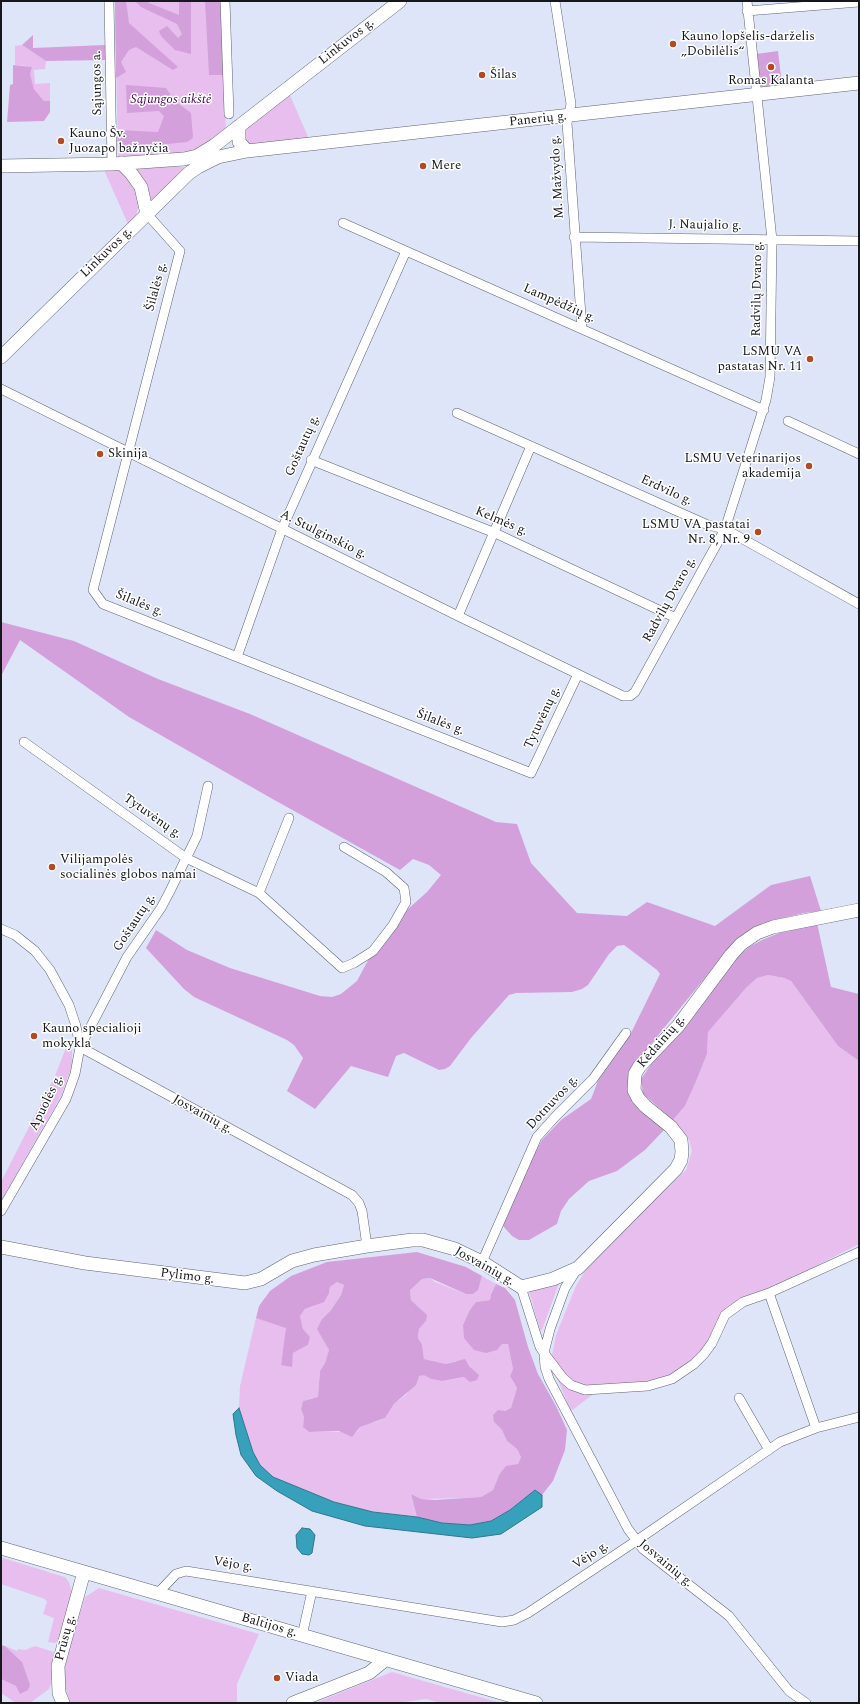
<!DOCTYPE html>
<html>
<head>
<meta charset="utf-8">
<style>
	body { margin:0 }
	#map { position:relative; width:860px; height:1704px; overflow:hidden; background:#dee5f8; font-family:Spectral,serif }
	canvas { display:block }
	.frame { position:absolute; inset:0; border:2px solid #15171d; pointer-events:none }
</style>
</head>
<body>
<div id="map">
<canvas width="860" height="1704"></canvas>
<div class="frame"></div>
</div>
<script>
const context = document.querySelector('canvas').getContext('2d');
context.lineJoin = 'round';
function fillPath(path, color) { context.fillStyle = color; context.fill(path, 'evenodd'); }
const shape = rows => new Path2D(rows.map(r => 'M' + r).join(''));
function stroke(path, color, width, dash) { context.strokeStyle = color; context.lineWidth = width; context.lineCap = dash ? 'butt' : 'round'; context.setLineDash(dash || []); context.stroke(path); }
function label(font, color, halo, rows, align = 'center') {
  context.font = font + ' Spectral,serif'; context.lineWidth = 3; context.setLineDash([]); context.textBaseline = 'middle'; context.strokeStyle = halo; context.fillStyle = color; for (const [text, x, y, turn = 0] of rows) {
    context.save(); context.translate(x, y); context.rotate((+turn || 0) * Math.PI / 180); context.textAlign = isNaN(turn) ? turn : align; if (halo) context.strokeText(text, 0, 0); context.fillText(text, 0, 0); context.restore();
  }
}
const green = shape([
	[115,1,221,1,226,131,206,146,183,154,118,159],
	[22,45,46,61,45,69,34,70,35,84,50,83,50,101,44,101,34,89,27,66,15,65,15,46],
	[289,93,309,139,247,145,242,131],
	[132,167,185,167,151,202,146,185],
	[118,169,128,177,136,188,139,203,136,216,128,224,104,170],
	[768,975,784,978,791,981,838,1046,859,1061,859,1244,773,1288,733,1304,707,1345,684,1367,661,1381,604,1386,571,1411,556,1376,552,1355,556,1335,576,1286,592,1260,686,1170,692,1151,689,1140,673,1120,685,1106,697,1079,707,1054,708,1032,746,988,757,978],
	[67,1045,72,1048,72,1066,61,1096,1,1201,1,1182,55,1076],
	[482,1276,496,1284,491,1293,490,1300,476,1302,501,1344,508,1344,513,1369,510,1376,517,1388,511,1408,505,1411,494,1422,502,1430,507,1441,517,1449,521,1457,518,1464,499,1475,493,1490,481,1497,465,1498,421,1499,411,1494,417,1517,373,1512,334,1502,273,1477,260,1465,253,1452,239,1408,240,1386,256,1318,287,1327,281,1365,292,1360,293,1353,308,1345,310,1337,303,1329,300,1316,305,1309,314,1306,329,1293,330,1287,337,1282,344,1285,341,1295,331,1310,322,1319,324,1340,329,1350,325,1363,320,1371,318,1397,303,1401,301,1409,304,1417,303,1427,309,1432,357,1432,360,1427,368,1423,376,1422,385,1418,394,1404,406,1395,419,1376,424,1374,431,1379,442,1381,478,1375,469,1366,456,1361,446,1364,424,1359,422,1344,418,1338,419,1329,426,1321,422,1310,411,1300,410,1289,422,1279,430,1278,435,1282,466,1294,473,1294,478,1289],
	[559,1283,542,1330,540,1330,529,1291],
	[3,1558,58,1575,65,1577,69,1582,72,1592,59,1640,55,1643,48,1642,54,1618,43,1614,47,1602,45,1599,1,1584,1,1562],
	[99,1588,259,1634,237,1684,237,1703,68,1703,64,1677,65,1663,85,1597],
	[5,1646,17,1651,18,1649,25,1650,35,1646,54,1652,51,1684,49,1689,30,1703,16,1703,1,1693,1,1679,16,1686,22,1662],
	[392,1672,501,1703,441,1703,426,1699,397,1703,315,1703]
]);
const forest = shape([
	[115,1,126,1,129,23,178,67,173,70,136,47,129,50,121,62,126,72,116,78],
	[135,1,147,1,149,3,179,15,179,1,191,1,191,54,175,50,161,36,159,31,167,26,178,38,182,34,177,24,141,7],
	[205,1,221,1,224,75,209,75],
	[33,35,33,48,105,45,105,60,46,61,22,45],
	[778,51,782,85,760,87,756,54],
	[13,65,32,67,30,74,34,89,44,101,50,101,50,112,44,121,7,122,10,85,13,84],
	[126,85,166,88,175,101,191,113,193,138,187,142,118,149,117,130,158,132,164,116,159,111,127,113],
	[1,622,74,641,158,679,250,714,496,822,517,824,531,863,577,913,627,916,647,902,715,926,771,885,810,876,821,911,804,913,763,923,745,934,722,957,637,1061,631,1075,665,1129,645,1150,617,1171,589,1181,569,1199,561,1211,557,1224,529,1240,519,1240,512,1236,503,1226,533,1156,542,1140,561,1120,591,1099,598,1081,629,1037,660,974,657,970,624,945,617,946,609,954,588,985,582,989,572,992,516,993,509,995,471,1038,450,1066,445,1069,439,1070,404,1053,396,1056,388,1077,351,1066,315,1109,287,1091,303,1058,294,1045,287,1040,194,997,184,989,146,948,156,930,187,950,230,968,320,996,332,997,341,994,357,981,373,951,408,909,427,892,441,875,429,865,413,859,400,870,269,797,129,717,20,640,1,676],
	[817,923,831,987,859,994,859,1061,838,1046,791,981,784,978,768,975,757,978,746,988,708,1032,707,1054,697,1079,685,1106,673,1120,643,1094,641,1079,657,1056,736,959,749,947,762,940,784,931],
	[417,1252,466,1267,482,1276,478,1290,473,1294,466,1294,430,1278,422,1279,410,1290,411,1300,427,1315,426,1321,419,1329,418,1338,422,1344,424,1359,446,1364,465,1359,469,1366,479,1375,477,1380,470,1382,464,1377,442,1381,431,1379,424,1375,419,1376,416,1385,394,1404,385,1418,360,1427,352,1437,339,1431,309,1432,303,1427,304,1417,301,1409,303,1401,318,1397,320,1371,325,1363,329,1350,317,1329,322,1319,331,1310,341,1295,344,1285,337,1282,330,1287,329,1293,324,1302,305,1309,300,1316,303,1329,310,1337,308,1345,293,1353,292,1367,281,1365,286,1328,256,1318,259,1306,270,1291,291,1276,327,1262],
	[496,1284,505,1288,515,1300,528,1347,538,1374,556,1406,567,1430,565,1450,553,1481,542,1495,535,1490,510,1510,491,1521,470,1525,442,1523,417,1517,411,1494,421,1499,435,1500,481,1497,493,1490,499,1475,506,1466,518,1464,521,1457,517,1449,507,1441,502,1430,494,1422,493,1415,498,1410,505,1411,511,1408,517,1388,510,1376,513,1369,508,1344,502,1344,497,1350,486,1353,474,1350,464,1338,463,1325,470,1310,476,1302,490,1300,491,1294],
	[1,1645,5,1646,22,1662,30,1685,28,1690,20,1694,16,1686,1,1679]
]);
const water = shape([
	[239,1408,253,1452,260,1465,273,1477,334,1502,373,1512,417,1517,442,1523,470,1525,491,1521,510,1510,535,1490,542,1495,542,1507,501,1534,472,1538,365,1526,312,1511,277,1491,256,1476,241,1455,236,1435,233,1414,239,1408],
	[302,1528,310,1529,315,1535,312,1553,309,1555,302,1554,297,1548,296,1535,302,1528]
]);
const street = shape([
	[109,1,112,164],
	[225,1,229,114],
	[555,1,571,104,567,123,582,329],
	[747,11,859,2],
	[147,214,180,251,93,590,103,604,531,773,578,674],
	[343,223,764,410],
	[574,237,859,241],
	[1,389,458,616,623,696,630,696,635,692,725,529,766,400,770,377,772,240,747,1],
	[457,413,708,525,725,529,859,604],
	[788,421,859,454],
	[311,460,495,533,676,618],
	[458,616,531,446],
	[237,657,282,529,406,251],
	[24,742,186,858,259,893,342,968,354,963,373,951,393,925,406,902,404,888,386,872,344,847],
	[208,786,197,836,169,893,161,908,127,957,80,1047,352,1195,359,1203,362,1211,367,1246],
	[259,893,289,818],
	[1,929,15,935,35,951,50,970,69,1005,76,1026,80,1047,75,1074,66,1099,1,1211],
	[482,1262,537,1137,555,1117,593,1079,626,1033],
	[577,1269,565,1288,550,1329,544,1353,563,1378,571,1385,585,1390,648,1386,672,1379,694,1364,704,1354,712,1343,725,1315,743,1302,769,1293],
	[521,1287,540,1347,544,1353,545,1367,549,1379,628,1529,643,1549,729,1616,789,1691,806,1703],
	[739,1398,769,1450],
	[816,1428,769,1293,859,1252],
	[158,1593,176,1574,186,1571,502,1622,514,1620,528,1613,636,1541,780,1442,816,1428,859,1417],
	[302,1636,312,1591]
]);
const secondary = shape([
	[239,126,239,142,247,151],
	[121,163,131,173,141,187,147,214],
	[1,166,112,164,184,159,197,156,215,145,400,1],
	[1,357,189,173,198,167,218,157,247,151,859,83],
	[1,1247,85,1263,245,1283,261,1279,292,1261,314,1255,367,1246,412,1240,423,1240,455,1249,482,1262,521,1287,553,1279,578,1268,676,1169,681,1160,682,1152,681,1140,671,1127,645,1106,638,1098,634,1090,635,1074,639,1067,678,1026,731,955,741,944,757,933,773,927,859,910],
	[1,1548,536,1703],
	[63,1703,59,1693,58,1666,84,1572],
	[293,1703,369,1673,385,1660]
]);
const markers = [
	[673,44,4,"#b24b24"],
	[771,67,4,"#b24b24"],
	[482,75,4,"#b24b24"],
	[61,141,4,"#b24b24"],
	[423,166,4,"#b24b24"],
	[810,359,4,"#b24b24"],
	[100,454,4,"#b24b24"],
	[809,466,4,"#b24b24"],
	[758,532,4,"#b24b24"],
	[52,867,4,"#b24b24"],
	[34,1036,4,"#b24b24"],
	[277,1678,4,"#b24b24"]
];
const poiNames = [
	["Kauno lopšelis-darželis",681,37],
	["„Dobilėlis“",681,52],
	["Šilas",490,75],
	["Romas Kalanta",771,81,"center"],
	["Kauno Šv.",69,134],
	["Juozapo bažnyčia",69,149],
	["Mere",431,166],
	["LSMU VA",802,352,"right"],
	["pastatas Nr. 11",802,367,"right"],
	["Skinija",108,454],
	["LSMU Veterinarijos",801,459,"right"],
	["akademija",801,474,"right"],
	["LSMU VA pastatai",750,525,"right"],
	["Nr. 8, Nr. 9",750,540,"right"],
	["Vilijampolės",60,860],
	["socialinės globos namai",60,875],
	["Kauno specialioji",42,1029],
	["mokykla",42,1044],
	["Viada",285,1678]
];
const streetNames = [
	["Linkuvos g.",347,42,-38],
	["Sąjungos a.",98,83,-91],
	["Panerių g.",538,120,-6],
	["M. Mažvydo g.",558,177,-93],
	["J. Naujalio g.",705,226,1],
	["Linkuvos g.",107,253,-44],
	["Šilalės g.",157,287,-75],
	["Radvilų Dvaro g.",758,289,-89],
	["Lampėdžių g.",559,304,24],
	["Goštautų g.",303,446,-66],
	["Erdvilo g.",666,491,25],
	["Kelmės g.",501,522,23],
	["A. Stulginskio g.",323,535,26],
	["Radvilų Dvaro g.",670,600,-61],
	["Šilalės g.",139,604,22],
	["Tytuvėnų g.",543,718,-65],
	["Šilalės g.",440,723,21],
	["Tytuvėnų g.",152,817,35],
	["Goštautų g.",135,923,-57],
	["Kėdainių g.",662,1042,-49],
	["Apuolės g.",47,1103,-64],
	["Dotnuvos g.",553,1103,-47],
	["Josvainių g.",202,1115,29],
	["Josvainių g.",484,1267,29],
	["Pylimo g.",187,1277,7],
	["Vėjo g.",591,1556,-33],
	["Josvainių g.",665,1564,40],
	["Vėjo g.",233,1565,9],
	["Baltijos g.",269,1626,16],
	["Prūsų g.",66,1638,-75]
];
const parkNames = [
	["Sąjungos aikštė",171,100]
];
fillPath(green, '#e7beed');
fillPath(forest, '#d4a0dc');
fillPath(water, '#37a0bb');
stroke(water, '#2d778c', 1);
stroke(street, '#5f6475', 10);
stroke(secondary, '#5f6475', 14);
stroke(street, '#fff', 9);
stroke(secondary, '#fff', 13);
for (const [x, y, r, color] of markers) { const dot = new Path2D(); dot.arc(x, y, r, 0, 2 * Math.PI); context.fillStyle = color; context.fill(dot); stroke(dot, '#fff', 1.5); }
label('13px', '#15171d', '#fff', poiNames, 'left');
label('13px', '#15171d', '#fff', streetNames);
label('italic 13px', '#46034f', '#fff', parkNames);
</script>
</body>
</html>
